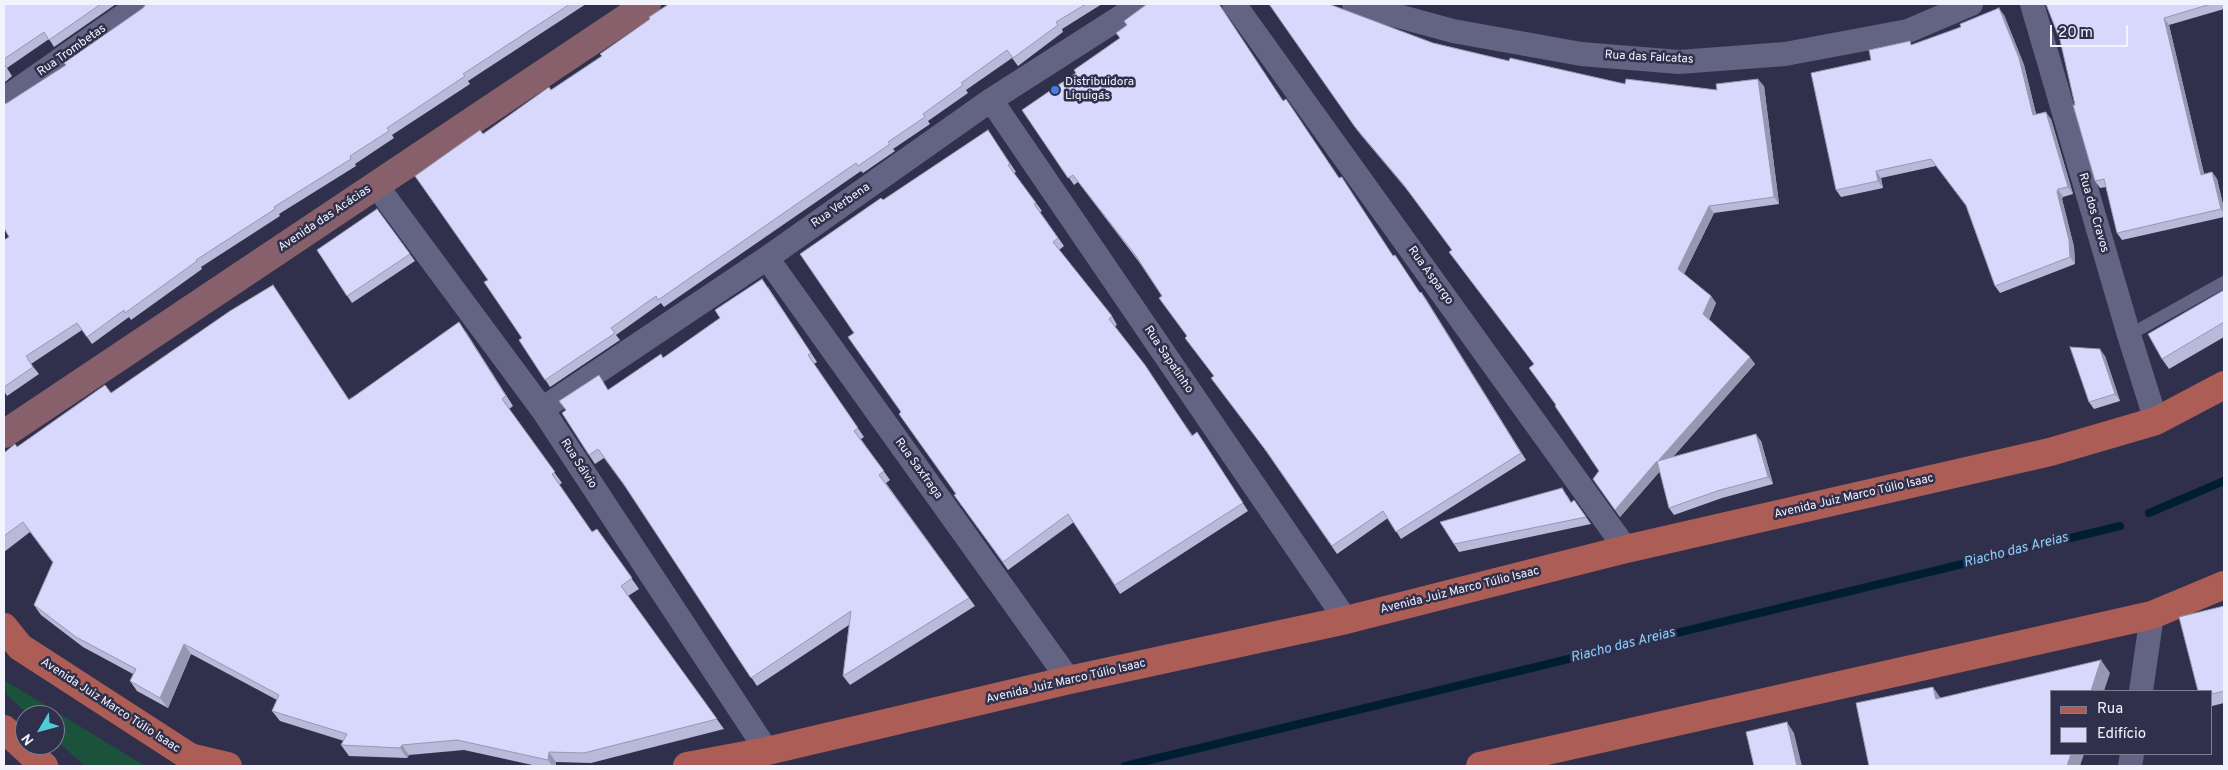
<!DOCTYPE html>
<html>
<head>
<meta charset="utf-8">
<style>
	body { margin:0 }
	#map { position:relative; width:2228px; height:770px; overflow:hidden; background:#31304c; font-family:Overpass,sans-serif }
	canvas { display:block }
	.frame { position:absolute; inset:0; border:5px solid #f3f3fe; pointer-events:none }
	.legend { position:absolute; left:2050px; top:690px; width:162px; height:65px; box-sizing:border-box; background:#31304c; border:1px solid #7f7e93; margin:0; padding:6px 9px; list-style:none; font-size:15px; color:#f3f3fe }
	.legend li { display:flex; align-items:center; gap:10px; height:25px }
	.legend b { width:25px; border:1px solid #7f7e93 }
	.north { position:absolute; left:15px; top:705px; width:50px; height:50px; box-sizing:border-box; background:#31304c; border:1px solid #7f7e93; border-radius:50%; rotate:233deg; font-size:14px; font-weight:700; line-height:20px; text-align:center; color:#f3f3fe }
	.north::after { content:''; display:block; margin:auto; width:18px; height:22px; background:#51ccd4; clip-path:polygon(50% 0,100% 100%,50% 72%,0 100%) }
	.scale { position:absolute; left:2050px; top:25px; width:78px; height:22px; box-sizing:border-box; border:2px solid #f3f3fe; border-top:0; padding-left:6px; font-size:15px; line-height:18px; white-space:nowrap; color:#f3f3fe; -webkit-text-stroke:4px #31304c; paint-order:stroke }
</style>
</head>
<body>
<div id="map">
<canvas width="2228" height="770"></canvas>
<div class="frame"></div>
<ul class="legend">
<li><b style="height:6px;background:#ac5d55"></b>Rua</li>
<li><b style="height:14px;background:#d7d8fc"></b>Edifício</li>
</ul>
<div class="north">N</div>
<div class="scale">20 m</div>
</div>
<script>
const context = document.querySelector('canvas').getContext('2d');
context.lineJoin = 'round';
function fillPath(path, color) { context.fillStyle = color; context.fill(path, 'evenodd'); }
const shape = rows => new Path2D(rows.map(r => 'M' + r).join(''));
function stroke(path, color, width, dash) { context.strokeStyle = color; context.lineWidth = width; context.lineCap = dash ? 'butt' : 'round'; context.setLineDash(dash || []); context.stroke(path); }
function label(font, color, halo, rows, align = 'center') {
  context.font = font + ' Overpass,sans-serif'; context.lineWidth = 5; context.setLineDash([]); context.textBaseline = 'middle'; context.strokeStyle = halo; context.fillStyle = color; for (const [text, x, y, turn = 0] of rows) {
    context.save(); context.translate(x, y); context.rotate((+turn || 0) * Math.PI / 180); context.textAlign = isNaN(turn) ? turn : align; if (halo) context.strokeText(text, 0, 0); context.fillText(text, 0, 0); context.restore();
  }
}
const green = shape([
	[4,680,145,766,85,766,55,739,55,715,29,715,8,696,4,688]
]);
const stream = shape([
	[2149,513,2224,481],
	[1125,766,2120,526]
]);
const service = shape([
	[2129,335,2224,282]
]);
const minor = shape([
	[1234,4,1626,549],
	[1354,4,1453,31,1581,54,1679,62,1785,54,1908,31,1971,4],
	[2032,4,2129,335,2156,421],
	[4,99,140,4],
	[991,100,1346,620],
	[376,185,542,409,767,751],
	[767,258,1069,680],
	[542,409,767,258,991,100,1141,4],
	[2141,691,2152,615],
	[2130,766,2132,754]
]);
const secondary = shape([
	[4,434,647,4]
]);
const primary = shape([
	[4,627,20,647,190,757,228,766],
	[4,729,44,766],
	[687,766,767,751,1069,680,1346,620,1626,549,2050,452,2156,421,2224,385],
	[1480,766,2152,615,2224,585]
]);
const wall = shape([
	[4,4,116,4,54,47,49,39,7,68,12,76,4,83],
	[146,4,586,4,468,81,470,84,392,135,394,138,355,164,356,166,279,214,280,216,201,267,202,269,131,320,129,317,92,344,82,330,31,364,39,374,7,396,4,391,4,240,9,237,7,103,66,65,143,8],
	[669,4,1102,4,1062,29,1063,32,1018,66,1012,58,966,90,968,93,928,121,930,124,893,149,895,151,863,173,861,171,664,307,661,303,616,335,620,340,550,387,519,340,522,338,488,280,483,134,551,90,602,56],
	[1269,4,1433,43,1509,61,1625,84,1717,90,1764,86,1779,204,1714,213,1684,274,1711,296,1716,303,1709,320,1755,364,1673,457,1761,441,1773,484,1722,498,1674,515,1669,508,1660,471,1620,517,1593,479,1599,471,1556,405,1534,364,1452,250,1408,191,1360,134],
	[2046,4,2224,4,2224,9,2169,25,2204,174,2212,172,2217,179,2224,209,2224,217,2122,240,2117,233,2106,187,2100,188,2095,181,2060,40],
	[2004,15,2024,65,2036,114,2051,119,2073,194,2063,197,2062,199,2074,247,2075,264,2000,293,1995,286,1966,206,1936,166,1881,178,1883,188,1841,197,1836,190,1913,45],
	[1127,25,1283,101,1339,178,1393,256,1395,255,1420,293,1421,292,1426,299,1526,460,1401,539,1388,518,1337,554,1214,376,1187,336,1162,296,1139,262,1078,182,1074,185,1022,110,1076,73,1120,38],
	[988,130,1016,172,1014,173,1042,211,1040,212,1064,246,1059,250,1112,316,1117,325,1115,326,1193,436,1203,441,1248,511,1120,594,1074,522,1008,570,960,503,956,494,854,333,883,200],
	[377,209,415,261,352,303,317,250],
	[768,287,817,362,814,364,864,437,861,439,890,480,886,483,975,606,850,685,843,676,849,625,757,686,626,488,604,458,595,464,589,455,609,389,663,358,720,318],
	[2224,290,2224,337,2169,369,2162,359],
	[466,332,513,406,509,409,562,483,559,485,592,532,597,529,639,589,628,596,724,729,591,763,556,762,556,766,537,766,464,750,409,755,407,758,349,756,341,745,344,741,280,721,272,711,277,700,191,654,168,708,137,691,130,681,133,674,83,647,41,615,34,605,53,563,30,532,4,552,4,453,17,447,349,399],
	[2105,356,2120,401,2094,409,2089,402],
	[1567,495,1571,502,1574,500,1591,524,1459,552,1454,544],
	[2224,606,2224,703,2212,706,2212,691]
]);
const shadedWall = shape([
	[1999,8,2004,15,2024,65,2038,122,2033,115],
	[2164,18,2169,25,2206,182,2201,175],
	[1758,79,1764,86,1779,204,1774,197],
	[2046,112,2051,119,2073,194,2068,187],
	[1876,171,1881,178,1883,188,1878,181],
	[2212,172,2217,179,2224,209,2224,214,2221,209],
	[2058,189,2063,197,2062,199,2074,247,2075,264,2070,257,2057,192],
	[1709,206,1714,213,1683,276,1678,269],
	[1421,292,1426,299,1526,460,1521,453],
	[1711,296,1716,303,1708,321,1703,314],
	[459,322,466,332,513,406,506,396],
	[2100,349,2105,356,2120,401,2115,394],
	[1750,357,1755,364,1663,468,1658,461],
	[1756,434,1761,441,1773,484,1768,477],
	[1657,461,1662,469,1620,517,1615,510],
	[184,644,191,654,168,708,160,698],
	[2101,660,2110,673,2104,691,2091,691],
	[1933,687,1942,700,1936,699],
	[1787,722,1794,733,1802,766,1797,766],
	[402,745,409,755,407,758,400,748],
	[549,752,556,762,556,766,552,766,548,760],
	[2071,754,2084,754,2080,766,2067,766]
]);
const building = shape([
	[4,4,101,4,49,40,44,32,4,59,4,4],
	[146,4,570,4,463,74,465,76,387,128,389,131,350,156,351,159,274,207,275,209,196,260,197,261,125,313,124,310,87,337,77,323,26,356,33,367,4,387,4,240,9,237,4,228,4,104,7,103,66,65,64,63,143,8,146,4],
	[669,4,1086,4,1056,22,1058,25,1013,58,1007,50,961,83,963,85,923,114,925,117,888,142,890,144,858,166,856,163,658,300,656,296,611,328,615,333,545,380,519,340,522,338,484,282,488,280,415,176,480,130,483,134,549,87,551,90,602,56,600,54,650,19,649,17,669,4],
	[1147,4,1219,4,1283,101,1286,99,1339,178,1342,177,1343,179,1393,256,1395,255,1420,293,1421,292,1521,453,1396,532,1383,511,1332,546,1267,452,1211,378,1214,376,1185,338,1187,336,1159,298,1162,296,1136,256,1073,175,1068,178,1022,110,1076,73,1074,70,1120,38,1116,33,1127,25,1124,21,1147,4],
	[1269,4,1329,4,1433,43,1509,61,1510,58,1625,84,1626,79,1717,90,1716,84,1758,79,1774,197,1709,206,1678,269,1711,296,1703,314,1750,357,1658,461,1756,434,1768,477,1717,491,1669,508,1657,461,1615,510,1593,479,1599,471,1555,406,1556,405,1529,368,1534,364,1449,252,1452,250,1403,184,1355,127,1269,4],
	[2046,4,2211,4,2164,18,2201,175,2212,172,2221,209,2117,233,2104,179,2095,181,2073,105,2075,105,2060,40,2046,4],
	[1999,8,2019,58,2033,115,2046,112,2068,187,2058,189,2057,192,2069,240,2070,257,1995,286,1966,205,1931,159,1876,171,1878,181,1836,190,1811,73,1871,60,1869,50,1910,41,1911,45,1961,27,1960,24,1999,8],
	[4,64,7,69,4,72,4,64],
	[988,130,1010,164,1008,165,1036,203,1034,204,1058,238,1053,242,1112,316,1109,319,1145,365,1192,436,1197,432,1243,503,1115,585,1068,514,1003,562,954,495,956,494,899,414,901,412,848,337,854,333,800,254,881,198,883,200,988,130],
	[377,209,410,254,347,296,317,250,377,209],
	[762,279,811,353,808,355,858,428,854,431,884,471,879,475,969,598,843,676,851,611,751,678,623,483,598,449,589,455,562,413,566,410,559,401,599,375,608,390,661,354,663,358,720,318,715,310,762,279],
	[273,285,349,400,459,322,506,396,502,399,555,472,552,474,592,532,597,529,632,578,621,586,717,719,584,753,549,752,548,760,457,740,402,745,400,748,341,745,347,734,272,711,279,695,184,644,160,698,130,681,136,669,76,637,34,605,53,562,23,522,4,536,4,453,15,444,17,447,105,385,111,393,230,311,273,285],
	[2224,290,2224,322,2162,359,2148,334,2224,290],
	[2070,347,2100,349,2115,394,2089,402,2070,347],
	[1562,488,1571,503,1574,500,1586,517,1454,544,1440,522,1562,488],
	[2224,606,2224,691,2212,694,2212,691,2198,691,2179,617,2224,606],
	[2101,660,2091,691,2052,691,2052,754,2071,754,2067,766,1869,766,1856,703,1933,687,1936,699,2101,660],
	[1787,722,1797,766,1754,766,1746,732,1787,722]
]);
const markers = [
	[1055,90,5,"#3f7fe0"]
];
const streetNames = [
	["Rua Trombetas",72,51,-35],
	["Rua das Falcatas",1649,58,3],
	["Rua Verbena",841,206,-35],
	["Rua dos Cravos",2093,213,74],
	["Avenida das Acácias",325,219,-34],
	["Rua Aspargo",1430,276,54],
	["Rua Sapatinho",1168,360,56],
	["Rua Sálvio",578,464,57],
	["Rua Saxfraga",918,469,54],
	["Avenida Juiz Marco Túlio Isaac",1854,497,-13],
	["Avenida Juiz Marco Túlio Isaac",1460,591,-14],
	["Avenida Juiz Marco Túlio Isaac",1066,682,-13],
	["Avenida Juiz Marco Túlio Isaac",110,706,33]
];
const poiNames = [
	["Distribuidora",1065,83],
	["Liquigás",1065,97]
];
const waterNames = [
	["Riacho das Areias",2016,551,-14],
	["Riacho das Areias",1623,646,-14]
];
fillPath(green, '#1b523b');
stroke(stream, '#001e31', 8);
stroke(service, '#636383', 12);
stroke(minor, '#636383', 24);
stroke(secondary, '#88606c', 28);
stroke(primary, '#ac5d55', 28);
fillPath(wall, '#b9bad9');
fillPath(shadedWall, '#9697b0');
fillPath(building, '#d7d8fc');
stroke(building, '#9697b0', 1);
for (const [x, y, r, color] of markers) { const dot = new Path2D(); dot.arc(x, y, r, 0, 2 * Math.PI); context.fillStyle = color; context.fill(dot); stroke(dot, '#31304c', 2); }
label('12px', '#f3f3fe', '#31304c', streetNames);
label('12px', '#f3f3fe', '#31304c', poiNames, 'left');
label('italic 14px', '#88d0fd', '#31304c', waterNames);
</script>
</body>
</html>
